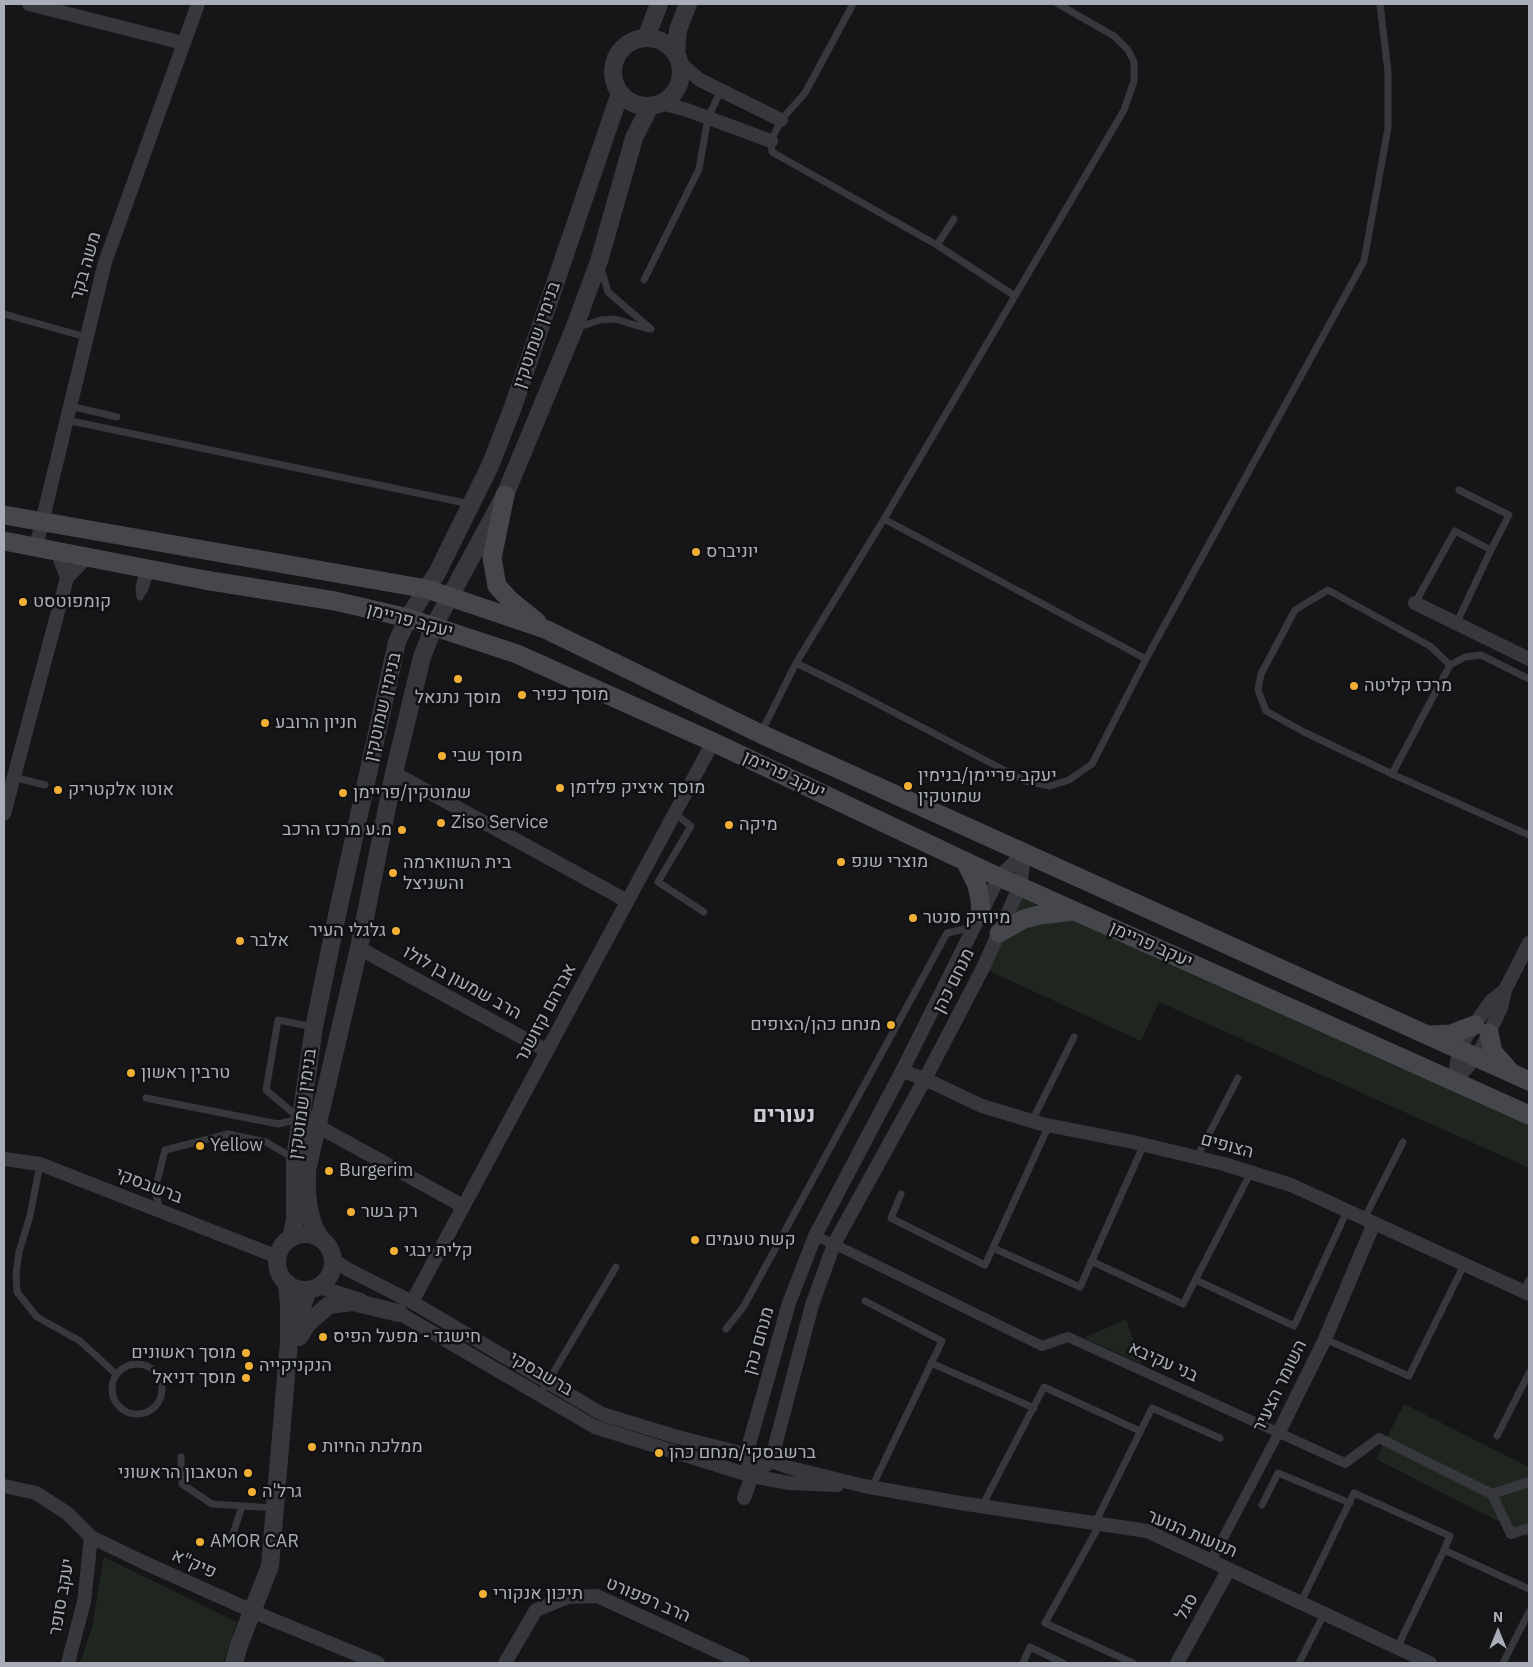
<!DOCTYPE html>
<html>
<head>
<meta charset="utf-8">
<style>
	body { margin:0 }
	#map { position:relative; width:1533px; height:1667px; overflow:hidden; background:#161618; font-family:"IBM Plex Sans",sans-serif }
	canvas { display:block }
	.frame { position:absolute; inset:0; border:5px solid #a8adb8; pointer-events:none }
	.north { position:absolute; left:1473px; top:1607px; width:50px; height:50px; -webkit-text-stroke:4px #111113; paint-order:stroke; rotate:0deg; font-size:14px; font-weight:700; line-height:20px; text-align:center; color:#a8adb8 }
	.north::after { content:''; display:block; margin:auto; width:18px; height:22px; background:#a8adb8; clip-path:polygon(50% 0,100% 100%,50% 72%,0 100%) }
</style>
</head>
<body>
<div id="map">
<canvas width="1533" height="1667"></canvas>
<div class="frame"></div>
<div class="north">N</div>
</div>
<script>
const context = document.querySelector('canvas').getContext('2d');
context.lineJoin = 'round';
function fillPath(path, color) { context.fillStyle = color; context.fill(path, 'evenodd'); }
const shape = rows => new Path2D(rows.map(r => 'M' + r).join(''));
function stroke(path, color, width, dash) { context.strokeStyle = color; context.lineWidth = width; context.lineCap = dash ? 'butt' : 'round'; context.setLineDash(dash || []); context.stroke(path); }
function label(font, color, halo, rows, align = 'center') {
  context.font = font + ' "IBM Plex Sans",Heebo,sans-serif'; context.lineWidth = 5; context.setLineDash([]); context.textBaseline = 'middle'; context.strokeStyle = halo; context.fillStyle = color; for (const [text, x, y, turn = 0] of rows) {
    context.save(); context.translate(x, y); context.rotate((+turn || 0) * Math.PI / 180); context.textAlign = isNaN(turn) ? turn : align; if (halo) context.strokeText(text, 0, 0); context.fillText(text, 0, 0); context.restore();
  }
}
const green = shape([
	[1020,886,1529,1115,1529,1168,1159,1002,1141,1041,983,968],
	[1126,1319,1142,1364,1084,1338],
	[1404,1404,1529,1467,1529,1537,1376,1459],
	[104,1557,237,1622,223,1663,80,1663,92,1627]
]);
const service = shape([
	[937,245,954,219],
	[601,268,608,292,651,329],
	[644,280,699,169,708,118,721,90],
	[1015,296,1124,110,1134,81,1134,62,1128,50,1114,36,1058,4],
	[4,314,86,337],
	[576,328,600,320,615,319,648,329],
	[70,406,117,417],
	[66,420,470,504],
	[884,519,1146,659],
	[140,597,145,589,151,570],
	[140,597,139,587,144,568],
	[1415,603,1455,531,1491,550],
	[1456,624,1491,550,1509,515,1459,490],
	[796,663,851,690,1025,781,1050,786,1069,780,1092,764,1146,659,1364,261,1388,128,1388,72,1380,4],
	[1529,679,1481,655,1465,657,1450,665,1392,774,1529,835],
	[761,733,796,663,884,519,1015,296,937,245,772,152,771,141,781,120,805,93,853,4],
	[1392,774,1304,732,1266,711,1258,690,1261,674,1295,610,1328,590,1430,646,1450,665],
	[13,777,45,785],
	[674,813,691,826,658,882,704,912],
	[146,1098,278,1124,299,1119],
	[299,1118,266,1090,278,1020,313,1027],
	[1032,1121,1074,1037],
	[1197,1157,1238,1078],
	[40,1164,30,1216,19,1252,16,1274,17,1292,37,1317,80,1341,116,1374],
	[901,1194,891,1218,985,1265,1049,1125],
	[160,1210,155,1190,165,1150,228,1134,266,1142,295,1159],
	[1364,1219,1403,1142],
	[993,1248,1080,1287,1144,1144],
	[1091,1261,1183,1304,1251,1172],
	[1196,1280,1294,1326,1347,1211],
	[1524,1291,1529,1280],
	[865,1301,942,1341,872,1487],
	[726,1329,744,1306,947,933,974,927],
	[1325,1339,1409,1376,1464,1265],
	[931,1363,1034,1408],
	'112 1389a25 25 0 1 1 50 0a25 25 0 1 1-50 0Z',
	[540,1395,616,1267],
	[1497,1436,1529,1373],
	[181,1457,182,1484,212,1504,274,1508],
	[1262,1505,1278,1473,1350,1503],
	[982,1506,1044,1387,1140,1431],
	[1095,1523,1152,1408,1220,1438],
	[1100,1524,1045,1623,1133,1663],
	[230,1543,242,1506],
	[1301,1602,1354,1493,1450,1536,1444,1550],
	[1397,1648,1444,1550,1529,1589],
	[1023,1663,1030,1647,1063,1663],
	[1299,1663,1324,1614],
	[1503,1663,1529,1612]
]);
const pedestrian = shape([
	[815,1236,834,1244,1042,1346,1068,1337,1345,1463,1379,1438,1492,1494,1511,1534,1529,1528],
	[1492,1494,1529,1482],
	[1211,1561,1279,1432]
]);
const minor = shape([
	[29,4,183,43],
	[681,64,700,80,781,120],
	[661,103,687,110,771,141],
	[36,547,105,262,198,4],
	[57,551,67,578],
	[1415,603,1529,659],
	[394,773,627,901],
	[4,814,67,578,87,557],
	[359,948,547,1051],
	[902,1071,925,1079,982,1106,1042,1124,1133,1142,1224,1164,1291,1185,1529,1294],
	[1454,1082,1477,1056,1482,1047,1501,1008,1505,990,1529,943],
	[1454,1082,1459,1049,1464,1040,1491,1001,1505,990],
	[310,1122,463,1206],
	[4,1159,40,1164,278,1257],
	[333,1260,349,1270,412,1302,602,1414,674,1436,771,1461,791,1468,864,1486,960,1503,1147,1531,1430,1663],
	[319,1287,361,1300],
	[412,1302,713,742],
	[391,1310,399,1313,595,1427,752,1476,789,1483,837,1485],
	[1279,1432,1325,1339,1374,1223],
	[748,1462,746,1455,789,1303,815,1236,902,1071,999,877,1025,852],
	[4,1486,36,1493,67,1513,91,1537,145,1563,261,1615,378,1663],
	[744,1498,752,1476,771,1461,812,1305,834,1244,925,1079,983,968,1020,886,1025,852],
	[68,1663,84,1602,91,1537],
	[505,1663,536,1610,568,1597,597,1596,743,1663],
	[1177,1663,1229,1569]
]);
const tertiary = shape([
	[646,38,659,4],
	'613 72a34 34 0 1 1 68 0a34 34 0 1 1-68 0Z',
	[676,54,678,30,688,4],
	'277 1262a28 28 0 1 1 56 0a28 28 0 1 1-56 0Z',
	[291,1238,295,1219,295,1159,314,1027,339,906,397,642,408,618,437,573,490,466,513,407,620,93],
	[320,1238,313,1224,309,1209,307,1192,307,1170,359,948,394,773,422,657,434,626,505,495,574,329,599,261,634,138,650,106],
	[298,1332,301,1310,308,1290],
	[299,1337,307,1324,329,1305,353,1302,399,1313],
	[234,1663,239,1645,270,1566,289,1341,289,1305,287,1283]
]);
const secondary = shape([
	[505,495,492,558,497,586,511,601,537,622],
	[4,515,427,589,545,629,761,734,1529,1081],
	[4,541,205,580,335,601,408,618,517,654,713,742,990,873,1529,1115],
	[965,861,977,885,980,900,981,914],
	[999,933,1024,919,1039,915,1074,911],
	[1489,1033,1493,1052,1508,1069],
	[1430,1035,1451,1034,1475,1025]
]);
const markers = [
	[696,552,5,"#f2b134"],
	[23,602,5,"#f2b134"],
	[458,679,5,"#f2b134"],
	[1354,686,5,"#f2b134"],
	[522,695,5,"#f2b134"],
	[265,723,5,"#f2b134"],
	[442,756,5,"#f2b134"],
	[908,786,5,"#f2b134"],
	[560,788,5,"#f2b134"],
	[58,790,5,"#f2b134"],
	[343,793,5,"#f2b134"],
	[441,823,5,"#f2b134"],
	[729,825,5,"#f2b134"],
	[402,830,5,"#f2b134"],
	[841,862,5,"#f2b134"],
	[393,873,5,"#f2b134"],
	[913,918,5,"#f2b134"],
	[396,931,5,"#f2b134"],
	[240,941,5,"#f2b134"],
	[891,1025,5,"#f2b134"],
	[131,1073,5,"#f2b134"],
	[200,1146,5,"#f2b134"],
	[329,1171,5,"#f2b134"],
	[351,1212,5,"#f2b134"],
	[695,1240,5,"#f2b134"],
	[394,1251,5,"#f2b134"],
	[323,1337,5,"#f2b134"],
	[246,1353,5,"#f2b134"],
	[249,1366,5,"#f2b134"],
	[246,1378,5,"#f2b134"],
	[312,1447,5,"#f2b134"],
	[659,1453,5,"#f2b134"],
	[248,1473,5,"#f2b134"],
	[252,1492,5,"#f2b134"],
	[200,1542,5,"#f2b134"],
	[483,1594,5,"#f2b134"]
];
const streetNames = [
	["משה בקר",86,266,-74],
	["בנימין שמוטקין",537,335,-71],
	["יעקב פריימן",410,621,15],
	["בנימין שמוטקין",383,707,-77],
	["יעקב פריימן",784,775,25],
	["יעקב פריימן",1151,945,24],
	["מנחם כהן",954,981,-63],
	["הרב שמעון בן לולו",462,983,29],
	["אברהם קזושנר",546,1013,-62],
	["בנימין שמוטקין",303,1104,-82],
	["הצופים",1227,1146,15],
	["ברשבסקי",149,1186,21],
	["מנחם כהן",759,1341,-74],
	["בני עקיבא",1163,1362,24],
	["ברשבסקי",541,1374,30],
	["השומר הצעיר",1280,1386,-64],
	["תנועות הנוער",1192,1534,23],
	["פיק\"א",194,1564,24],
	["יעקב סופר",62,1597,-80],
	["הרב רפפורט",648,1600,23],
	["סגל",1187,1607,-61]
];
const poiNames = [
	["יוניברס",706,552],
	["קומפוטסט",33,602],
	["מרכז קליטה",1364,686],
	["מוסך כפיר",532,695],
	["מוסך נתנאל",458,698,"center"],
	["חניון הרובע",275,723],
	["מוסך שבי",452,756],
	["יעקב פריימן/בנימין",918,776],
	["שמוטקין",918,797],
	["מוסך איציק פלדמן",570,788],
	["אוטו אלקטריק",68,790],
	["שמוטקין/פריימן",353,793],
	["Ziso Service",451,823],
	["מיקה",739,825],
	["מ.ע מרכז הרכב",392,830,"right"],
	["מוצרי שנפ",851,862],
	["בית השווארמה",403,863],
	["והשניצל",403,884],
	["מיוזיק סנטר",923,918],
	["גלגלי העיר",386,931,"right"],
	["אלבר",250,941],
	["מנחם כהן/הצופים",881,1025,"right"],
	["טרבין ראשון",141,1073],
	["Yellow",210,1146],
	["Burgerim",339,1171],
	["רק בשר",361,1212],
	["קשת טעמים",705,1240],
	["קלית יבגי",404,1251],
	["חישגד - מפעל הפיס",333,1337],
	["מוסך ראשונים",236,1353,"right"],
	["הנקניקייה",259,1366],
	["מוסך דניאל",236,1378,"right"],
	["ממלכת החיות",322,1447],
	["ברשבסקי/מנחם כהן",669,1453],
	["הטאבון הראשוני",238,1473,"right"],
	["גרל'ה",262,1492],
	["AMOR CAR",210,1542],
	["תיכון אנקורי",493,1594]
];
const districtNames = [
	["נעורים",784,1116]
];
fillPath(green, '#1e261f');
stroke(service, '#37383d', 7);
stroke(pedestrian, '#37383d', 10);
stroke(minor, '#37383d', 14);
stroke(tertiary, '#37383d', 18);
stroke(secondary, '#45474d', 19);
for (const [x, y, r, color] of markers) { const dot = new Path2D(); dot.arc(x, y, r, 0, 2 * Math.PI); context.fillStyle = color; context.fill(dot); stroke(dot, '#111113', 2); }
label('18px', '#a8adb8', '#111113', streetNames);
label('18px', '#a8adb8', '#111113', poiNames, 'left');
label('bold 22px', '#c9ccd4', '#111113', districtNames);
</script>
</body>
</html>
